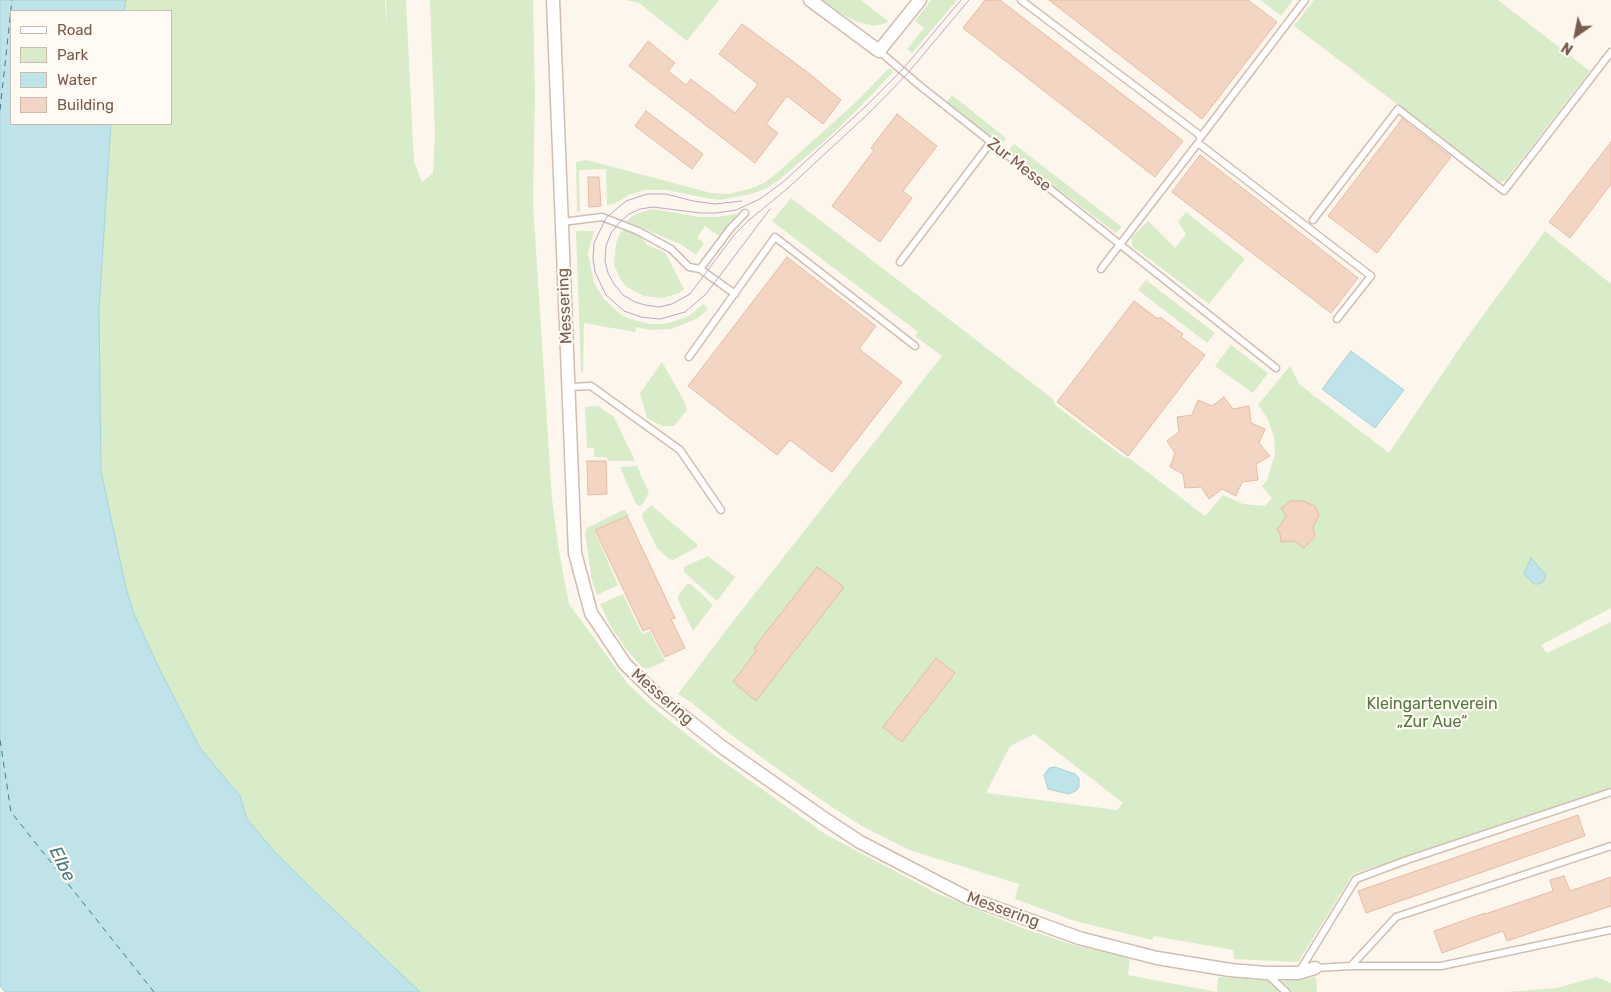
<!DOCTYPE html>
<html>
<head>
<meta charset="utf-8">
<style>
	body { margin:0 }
	#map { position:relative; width:1611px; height:992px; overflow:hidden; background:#fdf6ec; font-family:Rubik,sans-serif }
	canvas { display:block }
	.legend { position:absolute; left:10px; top:10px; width:162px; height:115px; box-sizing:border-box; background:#fffaf3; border:1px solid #cabbb1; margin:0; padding:6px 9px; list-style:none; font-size:15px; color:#7a5c4d }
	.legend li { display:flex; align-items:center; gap:10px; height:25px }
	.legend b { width:25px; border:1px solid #cabbb1 }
	.north { position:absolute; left:1551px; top:10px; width:50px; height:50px; -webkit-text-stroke:4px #fffaf3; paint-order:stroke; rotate:213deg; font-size:14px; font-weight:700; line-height:20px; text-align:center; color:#7a5c4d }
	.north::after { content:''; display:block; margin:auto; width:18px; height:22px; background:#7a5c4d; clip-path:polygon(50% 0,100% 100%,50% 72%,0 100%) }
</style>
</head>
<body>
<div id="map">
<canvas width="1611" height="992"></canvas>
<ul class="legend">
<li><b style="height:6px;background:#fff"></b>Road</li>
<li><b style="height:14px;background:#d8ecc9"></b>Park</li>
<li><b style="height:14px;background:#bfe3e8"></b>Water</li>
<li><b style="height:14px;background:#f3d5c3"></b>Building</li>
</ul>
<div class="north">N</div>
</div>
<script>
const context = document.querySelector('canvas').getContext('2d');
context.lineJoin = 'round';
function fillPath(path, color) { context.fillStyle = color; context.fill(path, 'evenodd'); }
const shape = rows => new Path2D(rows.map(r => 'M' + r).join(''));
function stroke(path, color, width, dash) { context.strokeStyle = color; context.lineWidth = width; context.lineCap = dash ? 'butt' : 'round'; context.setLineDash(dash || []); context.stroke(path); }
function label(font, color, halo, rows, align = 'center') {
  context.font = font + ' Rubik,sans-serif'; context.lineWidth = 4.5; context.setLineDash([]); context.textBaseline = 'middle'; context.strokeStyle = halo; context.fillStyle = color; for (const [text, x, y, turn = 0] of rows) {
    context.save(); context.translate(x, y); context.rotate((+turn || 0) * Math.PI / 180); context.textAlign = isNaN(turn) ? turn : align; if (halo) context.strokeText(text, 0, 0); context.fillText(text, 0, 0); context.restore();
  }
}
const green = shape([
	[126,0,385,0,387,29,386,0,406,0,414,162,422,182,433,173,435,134,430,0,533,0,535,95,533,203,552,499,559,551,569,604,627,683,650,705,700,745,825,834,936,893,1025,929,1077,946,1130,958,1128,975,1217,992,1218,977,1274,981,1298,980,1316,977,1317,992,420,992,415,988,312,889,274,851,247,819,240,796,200,748,159,668,134,614,126,588,101,471,99,309,111,124,171,124,171,11,124,11],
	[626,0,719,0,687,41,639,3],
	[822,0,861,0,888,21,887,23,874,26,858,22,845,16],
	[931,0,957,0,912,53,907,49,924,28,915,21],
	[1260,0,1293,0,1281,16],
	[1314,0,1498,0,1590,71,1505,181,1500,182,1294,26],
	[889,68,894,71,861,106,828,138,779,180,765,189,751,194,720,200,701,197,667,190,645,190,631,194,614,204,607,205,606,170,604,169,579,170,580,211,577,212,576,162,587,160,711,193,729,194,752,188,764,183,777,173,855,103],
	[952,95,1006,138,1001,145,946,103],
	[1014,144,1122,227,1116,233,1008,151],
	[791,198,1053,399,1055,405,1124,457,1129,458,1205,516,1223,495,1243,504,1265,506,1272,498,1262,486,1267,480,1275,454,1274,437,1268,419,1258,405,1290,366,1299,384,1389,453,1463,343,1545,231,1611,284,1611,608,1541,645,1547,653,1611,622,1611,788,1353,874,1298,962,1234,959,1233,950,1154,936,1152,940,1136,936,1075,921,1015,899,1019,884,909,850,862,826,830,806,772,765,721,727,691,702,678,694,727,629,942,356,915,336,918,332,772,221],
	[1034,734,1123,803,1117,810,986,793,1010,746],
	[653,209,699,217,718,217,735,214,737,216,719,236,705,226,697,238,704,243,696,255,682,245,626,221,636,214],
	[1186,212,1245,259,1209,304,1132,246,1132,237,1148,221,1175,248,1186,234,1178,222],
	[625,229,639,234,647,245,662,251,666,254,684,289,679,293,663,298,644,296,627,287,621,280,614,265,616,243,621,232],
	[576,231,594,231,588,253,594,283,604,299,620,314,630,319,650,324,659,324,669,323,689,316,703,304,708,309,698,318,671,329,650,330,636,327,635,332,584,323,583,372,581,373],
	[1146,280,1215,333,1207,343,1138,290],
	[1231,345,1268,373,1253,393,1215,366],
	[662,362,683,399,687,410,674,426,662,426,647,418,640,393],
	[598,406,614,417,635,461,608,461,607,457,594,457,594,448,587,448,585,407],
	[637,466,649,493,642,505,639,506,636,504,620,467],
	[651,505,697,544,697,547,673,560,669,559,657,548,642,517,643,513],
	[623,510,625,510,629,515,594,530,618,585,597,595,592,580,585,533,587,528],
	[708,556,735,577,717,601,684,572,684,567],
	[687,584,691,584,713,605,693,631,678,600,678,596],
	[623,594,642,634,650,631,665,661,648,669,642,667,626,649,610,625,600,604],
	[1596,977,1611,983,1611,992,1505,992,1557,988]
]);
const water = shape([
	[0,0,126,0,124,11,11,11,11,124,111,124,99,309,101,471,126,588,134,614,159,668,200,748,240,796,247,819,274,851,312,889,420,992,5,992,0,986,0,0],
	[1351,351,1404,390,1375,428,1322,389,1351,351],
	[1531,558,1546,575,1543,582,1538,584,1534,584,1524,574,1531,558],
	[1055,767,1075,774,1079,778,1079,787,1076,791,1068,794,1048,789,1044,775,1049,768,1055,767]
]);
const ferry = shape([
	[0,110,12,0],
	[0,740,11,812,154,992]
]);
const building = shape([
	[985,0,1000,0,1183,141,1155,177,963,28,985,0],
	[1049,0,1248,0,1277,22,1202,119,1049,0],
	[742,24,806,71,841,100,823,124,787,96,766,124,778,133,755,163,629,66,648,41,675,63,668,71,686,85,691,79,735,113,758,84,719,54,742,24],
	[646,111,703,154,692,169,635,126,646,111],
	[897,114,937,146,903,191,912,198,880,242,832,206,874,150,871,148,897,114],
	[1402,119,1451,157,1377,253,1328,216,1402,119],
	[1611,142,1611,184,1570,238,1549,222,1611,142],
	[1200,155,1358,278,1331,313,1172,192,1200,155],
	[588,177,599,177,601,206,589,207,588,177],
	[787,257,876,326,859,349,902,382,832,472,790,440,777,455,688,386,787,257],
	[1134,301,1158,319,1160,317,1183,334,1181,337,1205,355,1128,456,1057,402,1134,301],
	[1224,397,1233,409,1249,406,1251,423,1265,429,1259,443,1270,456,1256,464,1258,480,1242,482,1236,496,1222,489,1209,499,1201,487,1185,488,1183,474,1170,467,1175,453,1167,441,1179,432,1177,417,1192,415,1198,400,1212,406,1224,397],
	[587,461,606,461,607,494,588,495,587,461],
	[1291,501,1303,501,1315,506,1319,515,1313,527,1315,536,1304,548,1294,541,1281,542,1280,534,1277,529,1282,523,1286,515,1281,508,1291,501],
	[627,516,675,618,671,619,685,648,665,657,650,628,643,631,595,530,627,516],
	[817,567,844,587,756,701,733,682,757,650,754,648,817,567],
	[936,658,955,673,902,742,883,727,936,658],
	[1578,815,1585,836,1366,913,1358,891,1578,815],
	[1564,876,1570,891,1611,877,1611,906,1507,941,1503,931,1442,953,1434,931,1485,913,1485,914,1553,891,1550,880,1564,876]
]);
const lane = shape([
	[1021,0,1201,136],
	[879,51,919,85,1276,368],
	[1200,138,1305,0],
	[1313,220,1398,109,1504,191,1611,52],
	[562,222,602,217,638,231,671,249,689,267,700,269,735,294],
	[900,262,991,142],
	[700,269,730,229,745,213],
	[1101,269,1198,143,1371,276,1337,319],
	[689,357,775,237,915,346],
	[569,387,591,386,680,450,721,510],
	[1351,966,1396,917,1611,846],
	[1315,968,1351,966,1441,966,1611,930],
	[1299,972,1356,879,1407,860,1611,792],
	[1267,974,1286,992]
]);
const street = shape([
	[553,0,575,553,591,613,625,664,658,696,722,747,822,817,860,842,966,897,1079,938,1157,958,1230,970,1266,973,1298,973,1315,968],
	[810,0,879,51,920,0]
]);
const tram = shape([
	[961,0,902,70,865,107,783,182,760,199,736,210,716,213,700,213,653,207,640,209,629,214,619,223,611,233,606,246,605,261,608,273,614,284,623,295,635,302,645,305,659,307,672,304,690,294,734,235,748,221,788,188,869,113,907,74,969,0],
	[742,201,715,204,693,201,666,194,647,194,626,201,606,218,594,243,593,259,595,272,606,295,624,311,641,317,660,319,685,312,706,294,770,209]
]);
const streetNames = [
	["Zur Messe",1019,165,38],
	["Messering",565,306,-93],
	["Messering",662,697,41],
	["Messering",1003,910,20]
];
const parkNames = [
	["Kleingartenverein",1432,704],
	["„Zur Aue“",1432,722]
];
const waterNames = [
	["Elbe",62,864,63]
];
fillPath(green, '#d8ecc9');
fillPath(water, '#bfe3e8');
stroke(water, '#a5d3da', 1);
stroke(ferry, '#437c86', 1, [6, 5]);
fillPath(building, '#f3d5c3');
stroke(building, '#e6bba3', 1);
stroke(lane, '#d1beb0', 9);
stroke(street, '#d1beb0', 15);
stroke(lane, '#fff', 6);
stroke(street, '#fff', 12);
stroke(tram, '#b9a8c9', 1);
label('16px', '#7a5c4d', '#fffaf3', streetNames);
label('16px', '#537a41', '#fffaf3', parkNames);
label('italic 18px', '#437c86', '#fffaf3', waterNames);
</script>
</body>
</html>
